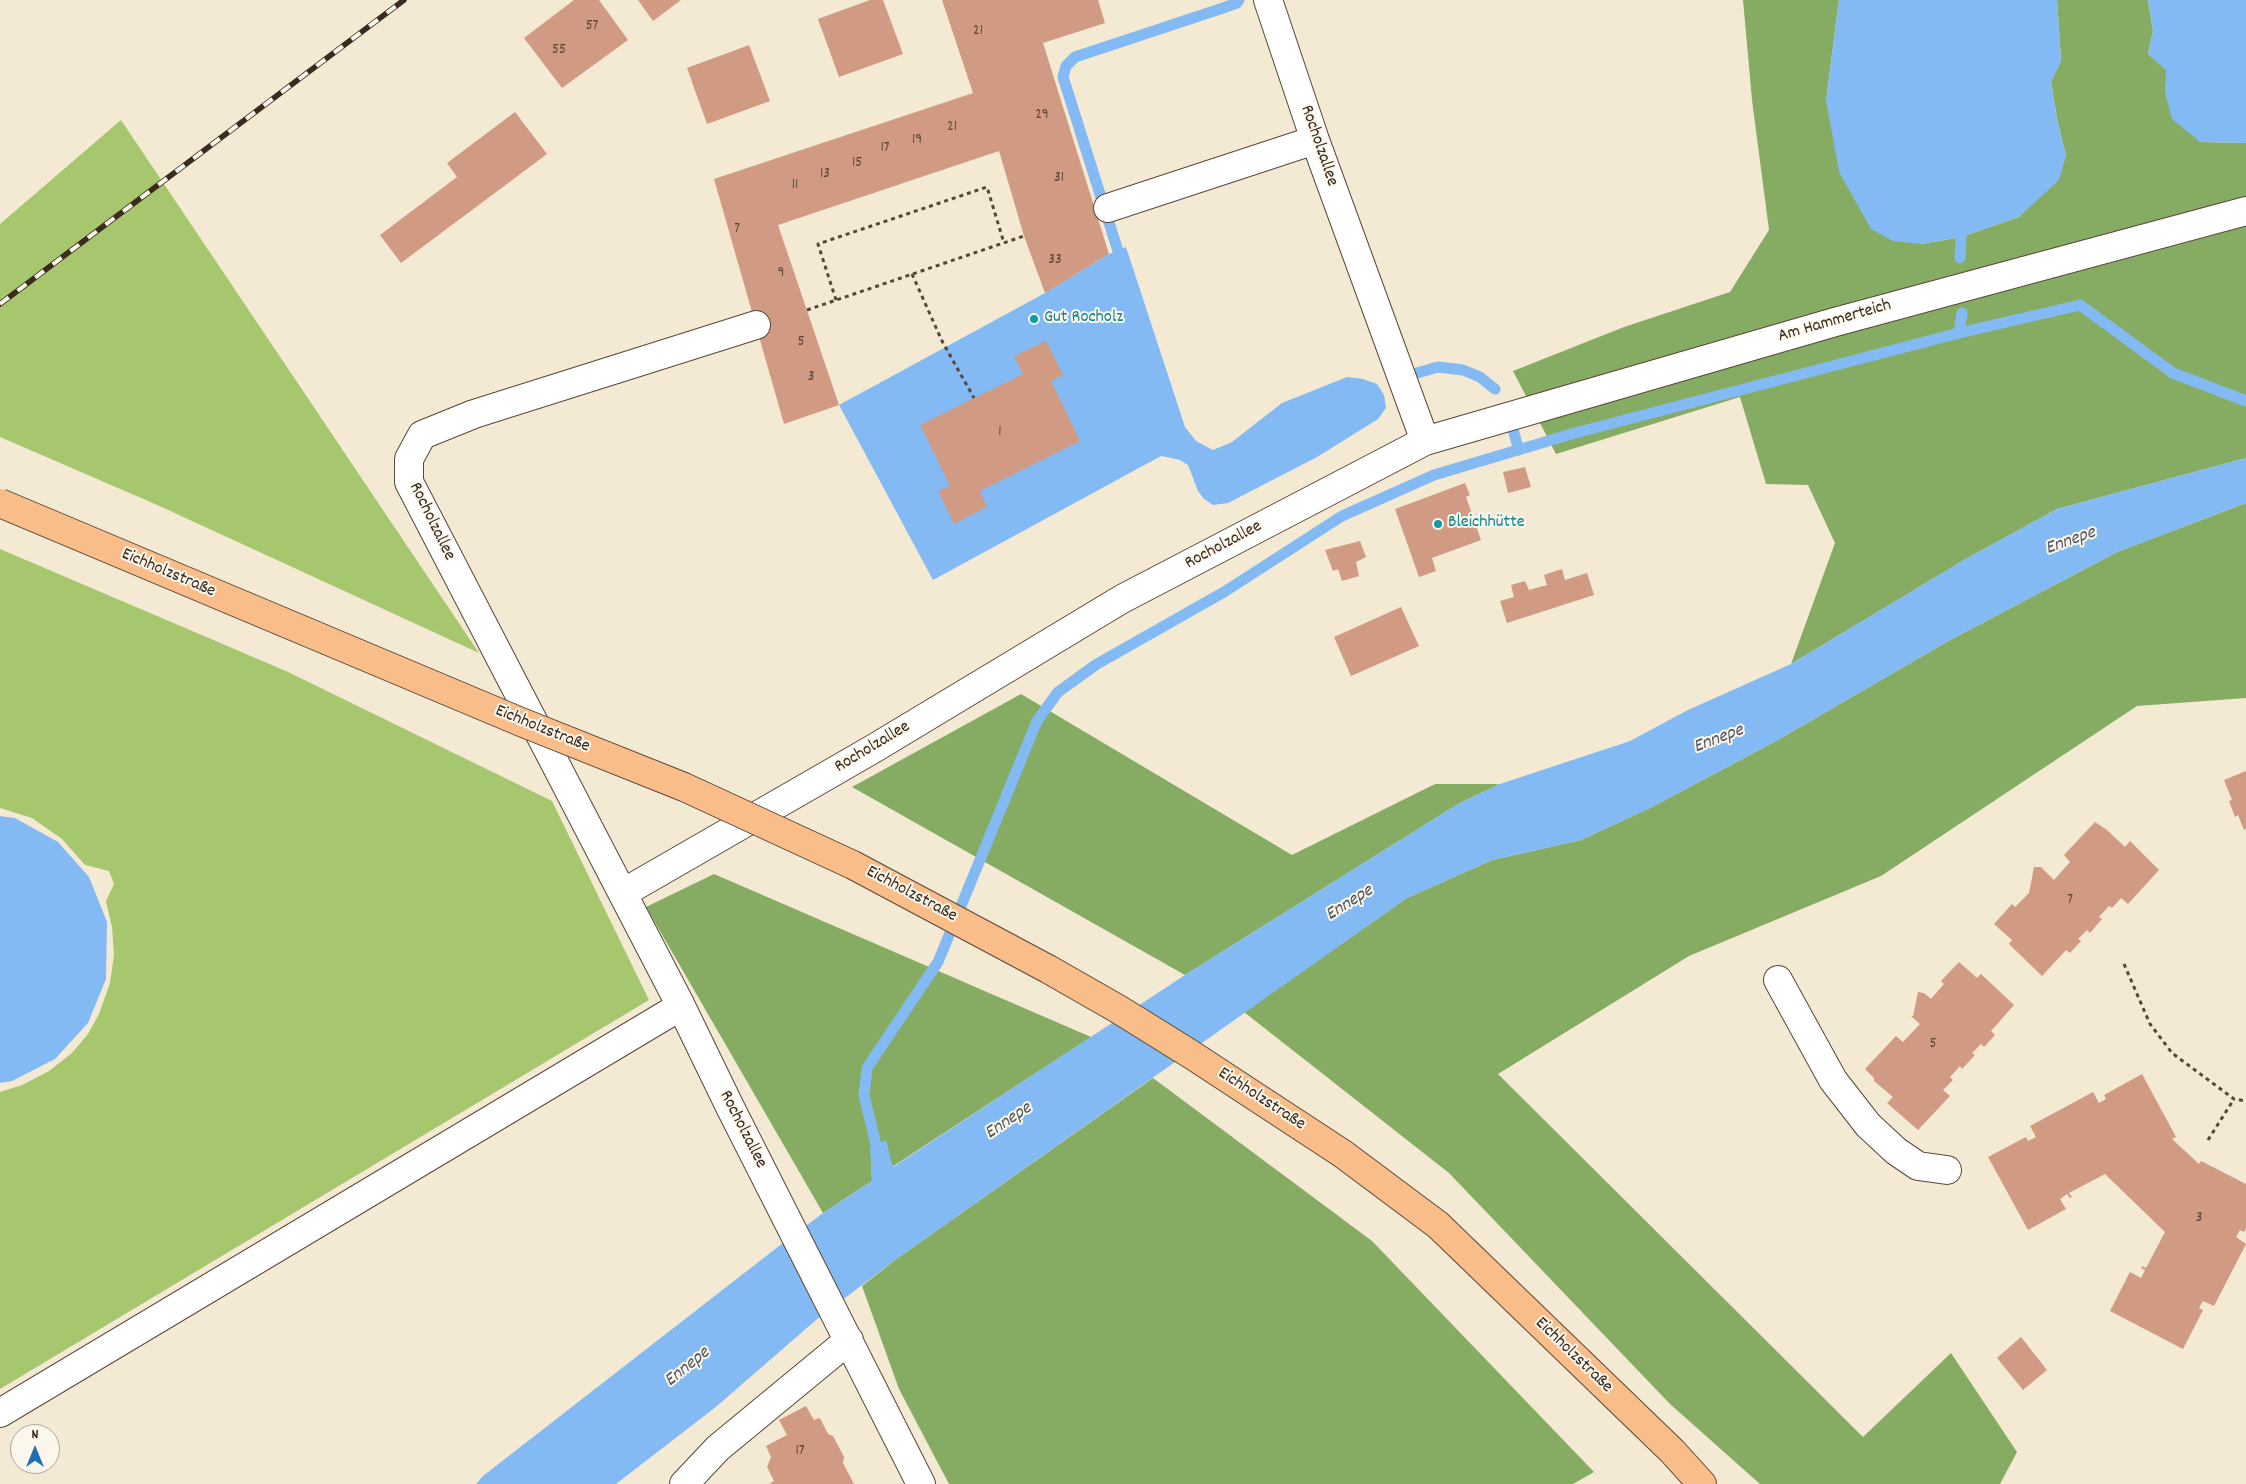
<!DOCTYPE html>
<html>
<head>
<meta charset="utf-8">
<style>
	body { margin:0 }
	#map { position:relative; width:2246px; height:1484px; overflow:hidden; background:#f4ead3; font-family:Dekko,sans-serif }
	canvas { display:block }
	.north { position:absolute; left:10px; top:1424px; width:50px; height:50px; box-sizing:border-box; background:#fbf7ec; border:1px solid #aea59a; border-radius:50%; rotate:0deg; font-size:14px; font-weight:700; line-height:20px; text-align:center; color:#3b2a1e }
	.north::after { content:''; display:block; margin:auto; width:18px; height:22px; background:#1f6fb2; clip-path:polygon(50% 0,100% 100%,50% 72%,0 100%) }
</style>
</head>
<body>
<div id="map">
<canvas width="2246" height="1484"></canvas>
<div class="north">N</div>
</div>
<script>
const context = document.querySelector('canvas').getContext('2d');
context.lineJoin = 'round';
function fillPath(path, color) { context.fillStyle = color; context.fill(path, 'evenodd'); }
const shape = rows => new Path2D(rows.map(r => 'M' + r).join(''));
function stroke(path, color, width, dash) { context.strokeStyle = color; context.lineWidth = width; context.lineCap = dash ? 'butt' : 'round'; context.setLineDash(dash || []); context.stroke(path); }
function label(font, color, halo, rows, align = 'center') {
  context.font = font + ' Dekko,sans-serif'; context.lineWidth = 4; context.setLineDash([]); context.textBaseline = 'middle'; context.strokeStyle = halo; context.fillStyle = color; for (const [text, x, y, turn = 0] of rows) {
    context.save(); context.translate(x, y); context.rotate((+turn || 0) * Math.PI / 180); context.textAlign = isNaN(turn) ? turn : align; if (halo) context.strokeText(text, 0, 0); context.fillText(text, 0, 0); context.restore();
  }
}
const green = shape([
	[121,120,479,653,155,504,0,437,0,224],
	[0,549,286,671,552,801,649,1000,0,1389,0,1092,22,1085,49,1071,72,1053,88,1034,99,1014,110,983,114,955,112,927,106,901,114,884,109,871,85,865,62,839,32,818,0,808]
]);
const forest = shape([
	[1743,0,1839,0,1826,100,1921,244,1961,237,2019,217,2066,156,2057,119,2051,82,2061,60,2057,0,2148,0,2153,31,2148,54,2167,70,2165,92,2200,142,2246,143,2246,458,2057,509,1964,560,1791,664,1835,543,1808,485,1766,484,1740,397,1556,454,1513,371,1624,327,1730,292,1769,230,1752,100],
	[2246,503,2246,698,2137,706,1881,876,1689,956,1498,1074,1863,1437,1951,1353,2017,1452,2000,1484,1760,1484,1670,1404,1449,1173,1244,1012,1407,898,1492,860,1581,840,1652,807,1776,741,1950,640,2117,552],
	[1021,694,1292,855,1435,784,1500,784,1458,804,1185,975,852,787],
	[714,874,1091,1037,892,1167,877,1144,871,1147,872,1181,823,1213,646,907],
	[1153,1078,1372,1241,1594,1472,1573,1484,949,1484,899,1389,862,1286,895,1260]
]);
const water = shape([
	[1839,0,2057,0,2061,61,2051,82,2057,119,2066,156,2059,180,2019,217,1961,237,1921,244,1893,241,1871,229,1839,172,1826,100],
	[2148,0,2246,0,2246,143,2200,142,2172,119,2165,92,2166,70,2148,54,2153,31],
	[1126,247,1185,427,1196,441,1213,450,1232,442,1282,403,1347,377,1363,379,1377,384,1384,395,1386,408,1378,419,1317,457,1228,503,1213,505,1204,499,1198,491,1188,465,1180,460,1161,456,933,580,839,405,1045,293,1109,254],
	[2246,458,2246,503,2117,552,1950,640,1776,741,1652,807,1581,840,1492,860,1407,898,895,1260,816,1320,717,1406,616,1484,476,1484,483,1476,779,1246,823,1213,872,1181,870,1147,886,1140,893,1167,1185,975,1458,804,1500,784,1630,741,1688,710,1791,664,1964,560,2057,509],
	[0,816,15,818,58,842,89,877,107,922,106,979,88,1023,55,1059,12,1081,0,1083]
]);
const stream = shape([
	[1118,251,1063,77,1066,66,1075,57,1223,8,1237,3,1239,0],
	[1960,258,1961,237],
	[1959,333,1962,313],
	[1417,373,1438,367,1463,370,1480,377,1495,389],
	[1513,430,1519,450],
	[879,1157,864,1095,867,1068,938,962,1037,721,1058,692,1097,664,1224,592,1342,516,1434,475,1575,433,1959,333,2080,305,2173,373,2246,401]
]);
const building = shape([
	[574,0,599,0,628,40,562,88,524,38],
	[638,0,681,0,653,21],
	[870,0,883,0,903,54,839,77,818,19],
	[942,0,1098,0,1105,23,1043,43,1109,254,1045,293,1024,236,999,151,778,225,839,405,784,424,714,179,973,93],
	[749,45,770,101,707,124,687,68],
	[515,112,547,154,401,263,380,235,457,177,447,163],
	[1046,341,1063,375,1051,381,1080,441,980,491,987,507,954,524,938,491,950,486,920,425,1023,374,1014,356],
	[1525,467,1531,487,1508,493,1503,472],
	[1465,483,1470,495,1466,497,1481,540,1432,558,1436,571,1419,577,1395,509],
	[1360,541,1366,557,1356,562,1359,576,1342,581,1338,569,1333,571,1325,550],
	[1562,569,1565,580,1587,573,1594,595,1507,623,1500,601,1514,597,1511,585,1525,581,1529,590,1547,585,1544,575],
	[1401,607,1419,646,1351,676,1334,637],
	[2246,771,2246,829,2244,830,2238,815,2235,817,2229,801,2232,800,2224,780],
	[2095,822,2107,830,2125,847,2130,841,2159,870,2128,904,2121,898,2112,908,2109,906,2099,917,2102,919,2090,933,2087,930,2078,939,2081,941,2070,953,2066,950,2042,976,2009,944,2012,940,1994,924,2012,904,2015,907,2029,893,2034,867,2041,867,2054,880,2070,862,2064,855],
	[1959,962,1977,978,1981,974,2014,1005,1991,1031,1995,1035,1984,1047,1981,1044,1972,1053,1975,1055,1962,1069,1960,1066,1950,1077,1953,1080,1943,1090,1950,1096,1918,1130,1887,1103,1893,1097,1874,1081,1874,1078,1865,1069,1896,1036,1903,1042,1920,1024,1911,1016,1913,1016,1918,992,1924,993,1931,999,1944,984,1941,981],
	[2142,1074,2176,1137,2172,1139,2199,1164,2201,1161,2246,1184,2246,1228,2244,1232,2240,1230,2236,1237,2246,1244,2214,1306,2203,1301,2199,1308,2203,1310,2183,1349,2110,1311,2130,1272,2141,1278,2145,1270,2141,1268,2142,1266,2146,1268,2165,1232,2105,1174,2069,1193,2072,1197,2070,1198,2067,1194,2060,1199,2066,1209,2028,1230,1988,1157,2026,1137,2028,1141,2036,1137,2030,1126,2093,1092,2099,1103,2106,1099,2104,1095],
	[2021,1337,2047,1370,2023,1390,1997,1358],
	[806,1406,814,1420,820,1418,828,1434,833,1436,844,1457,843,1463,854,1484,769,1484,774,1481,767,1467,771,1457,766,1446,787,1435,779,1420]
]);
const path = shape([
	[912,274,942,341,974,398],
	[836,300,818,244,987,187,1004,243],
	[807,310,1024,236],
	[2124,964,2150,1024,2172,1053,2234,1099,2246,1101],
	[2208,1140,2234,1099]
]);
const minor = shape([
	[1268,0,1315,140,1425,441],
	[1108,208,1315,140],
	[756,325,474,414,422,435,409,459,409,482,681,1006,730,1107,921,1484],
	[623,893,873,749,1122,599,1425,441,1835,322,2246,211],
	[1778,980,1833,1080,1868,1125,1896,1151,1918,1166,1947,1170],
	[0,1413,681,1006],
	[684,1484,718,1448,849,1340]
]);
const major = shape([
	[1343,1154,1438,1225,1672,1451,1702,1484]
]);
const rail = shape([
	[0,304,404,0]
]);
const majorBridge = shape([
	[0,503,521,722,684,787,853,865,1048,969,1118,1009,1192,1055,1343,1154]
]);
const markers = [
	[1034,319,5,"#0f9aa8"],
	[1438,524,5,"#0f9aa8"]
];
const numberNames = [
	["57",592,27],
	["21",978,32],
	["55",559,51],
	["29",1042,116],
	["21",952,128],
	["19",917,141],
	["17",885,149],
	["15",857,164],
	["13",825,175],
	["31",1059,179],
	["11",795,186],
	["7",737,230],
	["33",1055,261],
	["9",781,274],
	["5",801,343],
	["3",811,378],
	["1",1000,433],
	["7",2070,901],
	["5",1933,1045],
	["3",2199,1219],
	["17",800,1452]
];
const streetNames = [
	["Rocholzallee",1318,146,71],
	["Am Hammerteich",1835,322,-16],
	["Rocholzallee",431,522,64],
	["Rocholzallee",1224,546,-28],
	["Eichholzstraße",168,574,23],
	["Eichholzstraße",542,730,22],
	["Rocholzallee",873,748,-31],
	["Eichholzstraße",911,895,28],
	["Eichholzstraße",1261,1100,33],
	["Rocholzallee",742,1130,63],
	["Eichholzstraße",1573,1356,44]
];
const cultureNames = [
	["Gut Rocholz",1044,319],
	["Bleichhütte",1448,524]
];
const waterNames = [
	["Ennepe",2071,542,-20],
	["Ennepe",1719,740,-21],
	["Ennepe",1350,904,-32],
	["Ennepe",1009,1122,-34],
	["Ennepe",688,1368,-39]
];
fillPath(green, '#a7c76f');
fillPath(forest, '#85ac62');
fillPath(water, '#83baf3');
stroke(stream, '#83baf3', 11);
fillPath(building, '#d09a83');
stroke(minor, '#574739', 30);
stroke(major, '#574739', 30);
stroke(path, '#574739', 3, [4, 4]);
stroke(minor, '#fff', 28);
stroke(major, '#f8bd89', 28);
stroke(rail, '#3b2a1e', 5.5);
stroke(rail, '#fbf7ec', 4, [11]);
stroke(majorBridge, '#574739', 30, []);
stroke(majorBridge, '#f8bd89', 28);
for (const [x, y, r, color] of markers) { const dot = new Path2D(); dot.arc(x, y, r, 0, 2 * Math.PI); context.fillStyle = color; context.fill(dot); stroke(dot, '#fbf7ec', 2); }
label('15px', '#604637', null, numberNames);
label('18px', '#3b2a1e', '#fbf7ec', streetNames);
label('18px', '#0d838f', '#fbf7ec', cultureNames, 'left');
label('italic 19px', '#51555e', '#fbf7ec', waterNames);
</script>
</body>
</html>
